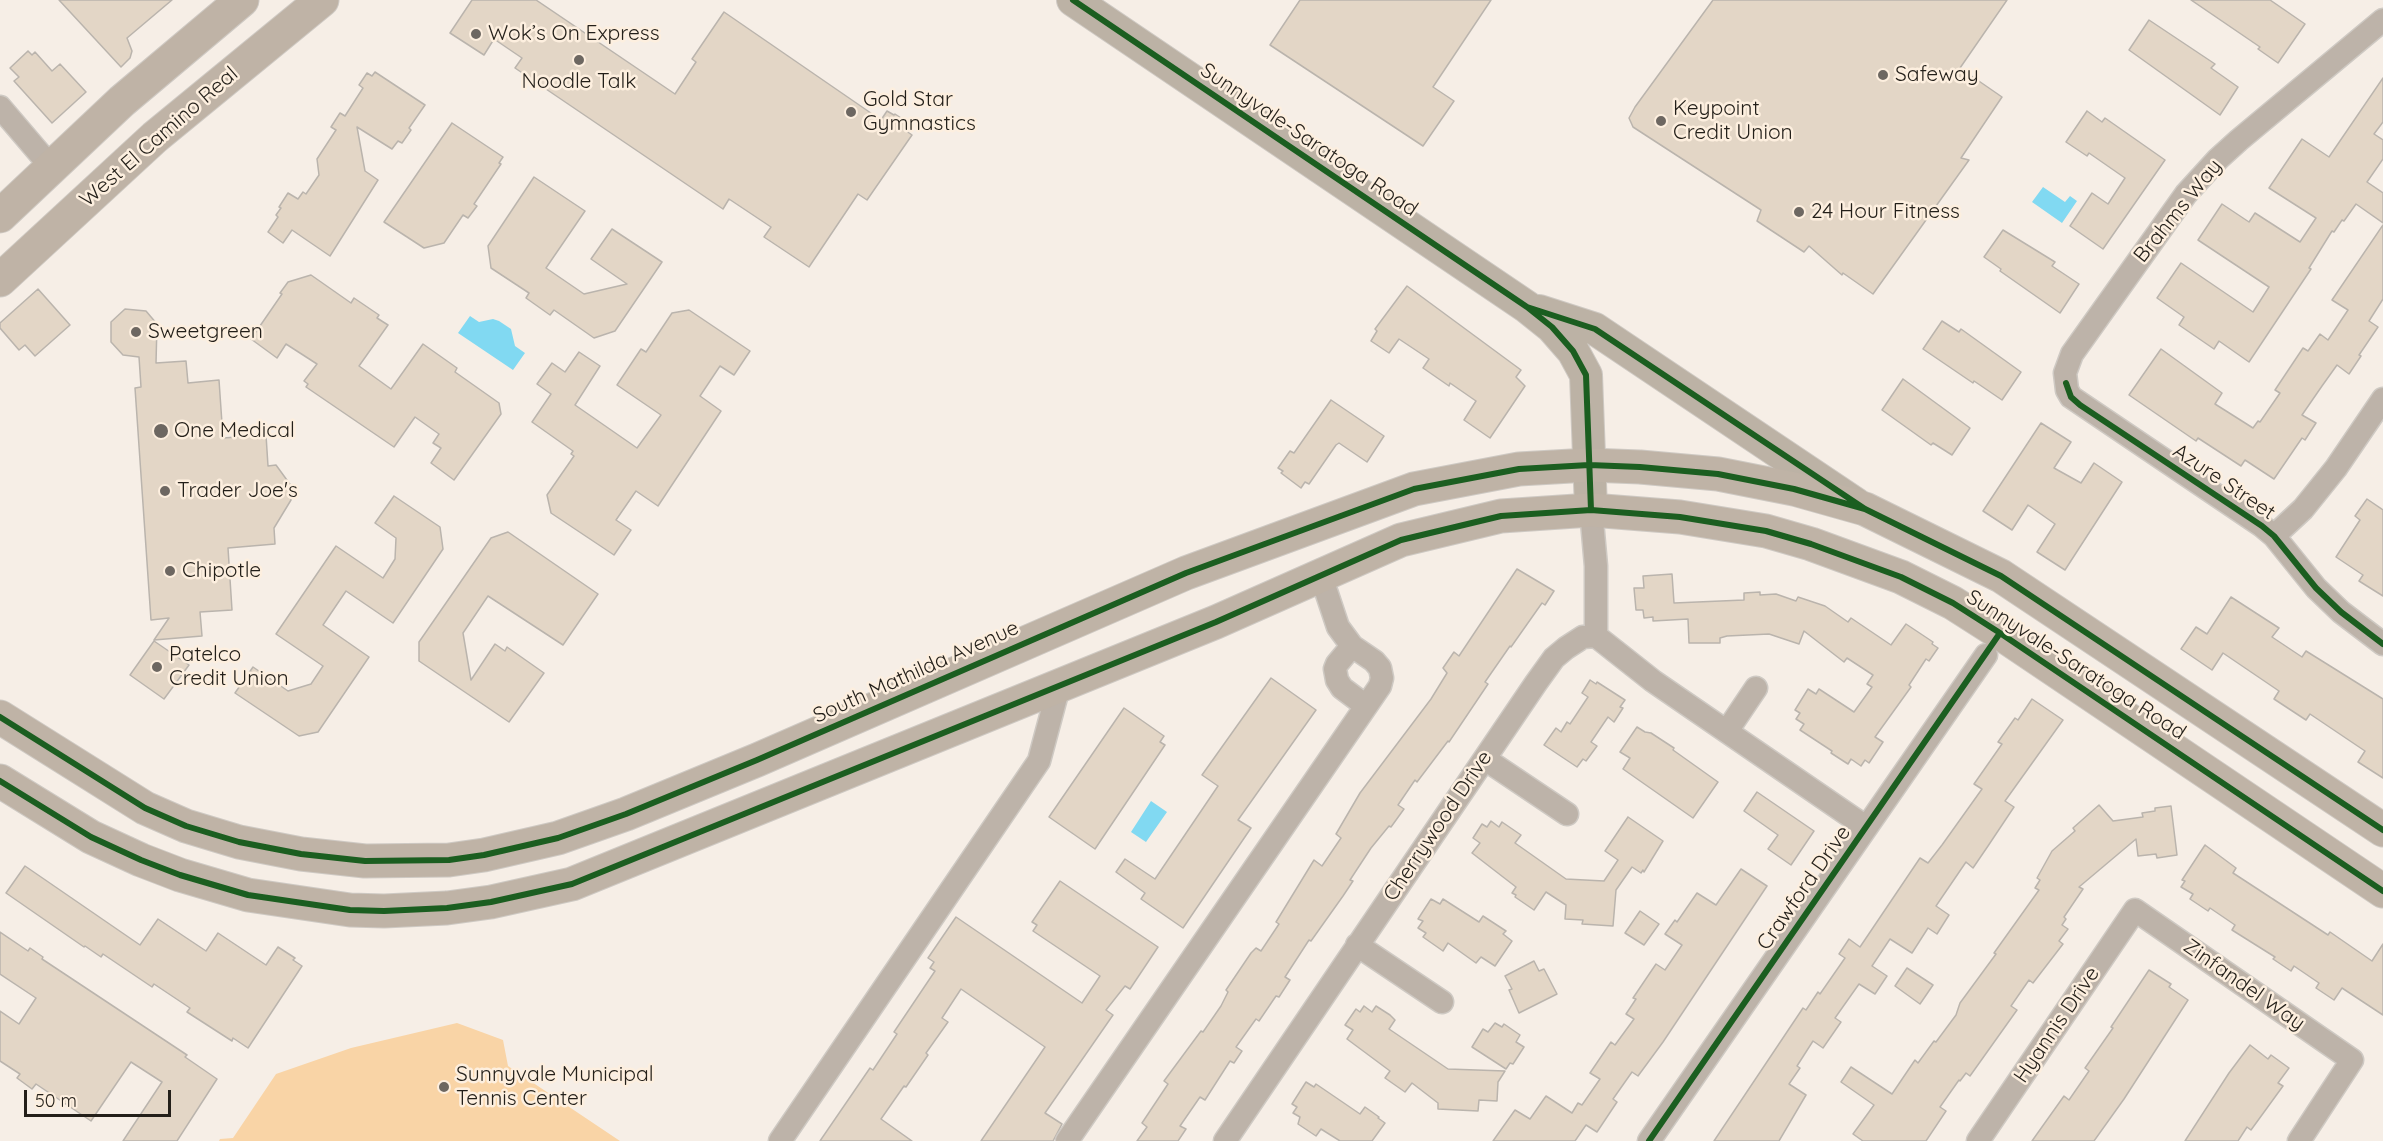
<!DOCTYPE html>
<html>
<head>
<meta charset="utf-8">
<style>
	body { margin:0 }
	#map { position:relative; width:2383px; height:1141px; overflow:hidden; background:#f6eee6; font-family:Quicksand,sans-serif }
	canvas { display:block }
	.scale { position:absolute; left:24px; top:1090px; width:147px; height:27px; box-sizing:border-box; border:3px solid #231f19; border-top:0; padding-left:8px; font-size:18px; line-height:21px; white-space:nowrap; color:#231f19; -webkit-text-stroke:4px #fdefdf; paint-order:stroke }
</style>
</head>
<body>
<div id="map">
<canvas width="2383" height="1141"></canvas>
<div class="scale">50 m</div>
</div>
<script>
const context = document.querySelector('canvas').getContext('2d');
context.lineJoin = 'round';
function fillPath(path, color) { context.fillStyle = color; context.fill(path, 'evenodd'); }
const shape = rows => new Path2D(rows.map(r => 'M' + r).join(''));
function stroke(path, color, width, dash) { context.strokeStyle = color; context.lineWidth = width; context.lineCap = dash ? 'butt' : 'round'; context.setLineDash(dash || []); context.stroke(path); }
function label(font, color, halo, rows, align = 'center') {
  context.font = font + ' Quicksand,sans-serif'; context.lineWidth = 5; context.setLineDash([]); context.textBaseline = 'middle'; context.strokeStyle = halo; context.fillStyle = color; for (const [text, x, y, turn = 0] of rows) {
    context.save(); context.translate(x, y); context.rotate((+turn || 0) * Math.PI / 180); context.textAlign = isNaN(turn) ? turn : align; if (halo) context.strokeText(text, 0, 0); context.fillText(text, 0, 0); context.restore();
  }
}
const green = shape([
	[457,1023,503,1040,508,1066,620,1141,219,1141,220,1139,233,1138,276,1074,351,1048]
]);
const water = shape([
	[2043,187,2065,202,2070,196,2077,201,2062,223,2032,202],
	[470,316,479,322,493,319,499,321,511,329,515,346,525,353,513,370,458,333],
	[1151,801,1167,812,1146,842,1131,832]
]);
const building = shape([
	[59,0,172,0,127,38,132,51,130,58,121,67,59,0],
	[472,0,536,0,675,94,696,62,692,59,724,12,881,120,887,111,894,115,895,114,910,124,905,130,912,135,867,200,858,194,809,267,764,237,771,227,729,199,723,209,515,68,522,58,494,39,484,55,450,33,472,0],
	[1300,0,1491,0,1433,87,1454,101,1423,146,1270,45,1300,0],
	[1713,0,2007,0,1960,68,2002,97,1961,158,1969,160,1873,294,1843,273,1842,275,1809,246,1804,252,1757,221,1761,210,1633,127,1629,118,1635,107,1713,0],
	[2191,0,2270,0,2305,24,2278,63,2258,49,2260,47,2191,0],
	[2149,20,2215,64,2211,68,2238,87,2220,115,2129,50,2149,20],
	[28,51,32,55,35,52,52,71,60,64,86,92,52,123,14,81,19,77,10,68,28,51],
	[375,72,425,105,409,128,411,130,402,143,398,141,392,149,357,127,365,171,378,180,330,256,292,230,283,243,268,232,278,217,276,215,281,208,279,207,288,193,298,199,303,192,306,194,319,175,317,159,336,130,331,127,340,113,345,116,363,88,359,85,367,73,372,76,375,72],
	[2383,78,2383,122,2374,134,2383,140,2383,159,2367,182,2383,193,2383,223,2356,204,2344,221,2342,220,2334,232,2332,231,2309,268,2311,269,2249,362,2219,341,2214,349,2179,325,2184,317,2157,298,2181,263,2253,312,2269,287,2198,240,2222,204,2249,222,2255,213,2300,242,2316,218,2269,188,2302,139,2329,157,2383,78],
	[2087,111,2102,122,2105,118,2165,160,2103,249,2070,226,2092,193,2108,204,2125,178,2089,153,2087,156,2066,142,2087,111],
	[452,123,503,157,499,163,501,164,474,204,477,206,468,218,463,215,444,243,424,248,384,222,452,123],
	[534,177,585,211,546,268,584,294,627,284,591,259,612,229,662,262,615,331,594,338,554,310,550,315,526,298,529,293,491,268,488,246,534,177],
	[2383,225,2383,299,2369,321,2378,327,2359,355,2361,356,2349,374,2337,365,2322,386,2302,415,2316,423,2305,440,2302,438,2274,479,2245,460,2241,466,2198,438,2196,441,2129,395,2161,349,2222,393,2215,404,2253,428,2258,421,2260,422,2280,393,2275,390,2303,348,2308,351,2320,334,2328,340,2348,310,2332,300,2383,225],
	[2003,230,2055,262,2052,266,2079,284,2060,313,2000,271,2001,269,1984,257,2003,230],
	[311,275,351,303,354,298,379,315,377,318,388,325,359,366,391,389,423,344,457,368,455,372,499,403,501,414,454,480,431,463,441,448,433,443,439,434,415,417,394,447,306,387,308,384,304,381,317,364,286,344,277,358,251,339,282,294,280,293,288,282,311,275],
	[1407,286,1521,370,1516,377,1525,386,1490,438,1464,420,1476,401,1450,383,1449,386,1423,368,1429,359,1399,339,1389,353,1371,341,1377,331,1375,329,1407,286],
	[38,289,70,325,35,356,25,345,19,350,0,328,0,323,38,289],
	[125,309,146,311,157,324,156,363,186,361,188,383,219,380,223,438,266,435,268,466,276,465,292,487,291,500,274,528,275,544,228,548,232,610,200,612,202,636,154,640,169,618,151,620,135,388,141,387,139,357,123,355,111,342,111,322,125,309],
	[689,310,750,351,734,375,720,366,700,396,721,411,658,506,636,491,616,520,631,530,614,555,551,513,547,495,574,456,571,454,573,451,532,422,551,394,537,384,552,363,565,372,579,352,600,366,575,405,637,448,661,415,617,385,641,349,646,352,672,313,689,310],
	[1942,321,1959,332,1961,329,2021,372,2002,400,1974,381,1973,383,1923,349,1942,321],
	[1903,379,1970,428,1952,455,1933,443,1931,445,1882,410,1903,379],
	[1331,400,1384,436,1367,462,1339,443,1336,445,1309,484,1305,482,1301,488,1281,473,1283,471,1278,468,1290,451,1294,453,1331,400],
	[2041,423,2071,442,2054,468,2081,483,2094,463,2122,482,2065,570,2037,552,2055,524,2028,505,2012,530,1983,511,2041,423],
	[394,496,440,527,443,549,393,623,346,591,323,625,369,657,318,732,299,736,235,693,253,667,288,691,311,684,323,666,276,634,336,546,383,578,395,559,396,538,375,523,394,496],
	[2367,499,2383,510,2383,596,2359,581,2363,575,2336,557,2360,520,2355,516,2367,499],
	[508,532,598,594,563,645,488,596,463,633,471,680,495,644,505,651,507,647,544,673,509,722,419,661,419,642,491,538,508,532],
	[1517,569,1554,591,1545,605,1542,603,1511,647,1510,646,1485,682,1488,684,1449,742,1448,741,1417,782,1415,780,1398,805,1404,809,1391,827,1389,826,1371,848,1350,880,1353,881,1343,896,1311,941,1309,940,1285,977,1290,980,1279,997,1276,996,1259,1021,1256,1019,1236,1047,1242,1051,1234,1063,1230,1061,1205,1100,1200,1097,1180,1126,1186,1129,1178,1141,1137,1141,1147,1127,1142,1123,1168,1084,1164,1081,1201,1031,1203,1032,1221,1006,1228,992,1226,990,1251,953,1256,948,1261,951,1279,924,1276,922,1314,860,1322,866,1341,838,1336,834,1360,793,1431,699,1447,673,1443,668,1454,652,1459,656,1517,569],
	[1672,574,1674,603,1744,600,1744,593,1760,592,1760,595,1776,594,1796,601,1798,597,1825,606,1848,622,1851,618,1891,645,1906,624,1933,642,1932,644,1938,648,1929,661,1926,659,1909,685,1911,687,1875,737,1883,742,1869,763,1865,760,1861,766,1851,759,1848,764,1831,753,1832,751,1800,730,1804,724,1796,719,1800,713,1795,710,1808,689,1816,694,1819,689,1854,712,1872,687,1867,684,1873,675,1847,658,1844,662,1804,631,1799,644,1769,634,1727,636,1720,638,1720,643,1689,643,1688,619,1653,621,1653,617,1644,618,1643,610,1636,610,1634,588,1644,588,1643,576,1672,574],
	[2231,597,2279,628,2272,637,2302,657,2306,651,2383,699,2383,778,2358,762,2365,751,2310,714,2306,720,2274,699,2279,691,2223,653,2212,670,2181,649,2196,627,2207,634,2231,597],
	[154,641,189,665,164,699,130,675,154,641],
	[1271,678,1316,710,1238,820,1251,828,1183,928,1141,899,1145,893,1116,872,1125,859,1155,879,1218,786,1202,775,1271,678],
	[1590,680,1596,684,1597,682,1625,700,1620,707,1623,708,1614,722,1608,717,1591,742,1597,746,1586,761,1583,759,1577,767,1544,745,1556,728,1561,732,1567,722,1570,724,1588,697,1582,693,1590,680],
	[2032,699,2063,720,2005,801,2014,807,1988,846,1973,868,1966,862,1936,906,1949,915,1937,934,1928,928,1912,953,1890,939,1872,966,1887,976,1875,994,1859,984,1835,1018,1841,1022,1823,1048,1813,1041,1797,1066,1800,1068,1789,1084,1806,1095,1779,1141,1714,1141,1803,1008,1806,1010,1818,992,1820,994,1845,958,1839,954,1849,939,1860,947,1920,858,1928,863,1942,845,1982,789,1974,784,2002,744,1998,742,2015,718,2018,720,2032,699],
	[1124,708,1164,736,1160,742,1165,745,1095,849,1049,817,1124,708],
	[1637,727,1645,732,1651,733,1674,748,1673,750,1718,782,1693,818,1623,769,1630,758,1620,752,1637,727],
	[1757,792,1814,831,1791,865,1768,849,1778,835,1744,811,1757,792],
	[2099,805,2113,821,2143,817,2142,813,2155,811,2155,808,2171,806,2177,855,2157,858,2156,854,2138,856,2136,839,2079,887,2083,889,2064,917,2066,919,2062,925,2068,929,2059,941,2063,944,2033,983,2029,980,2011,1006,2017,1010,1970,1076,1966,1073,1960,1081,1959,1080,1940,1107,1946,1111,1926,1141,1863,1141,1853,1134,1874,1105,1841,1082,1851,1067,1892,1094,1915,1060,1918,1063,1934,1041,1936,1042,1956,1015,1960,1003,1996,954,1994,953,2039,890,2035,888,2040,880,2037,878,2052,851,2075,831,2073,828,2099,805],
	[1628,817,1663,841,1644,872,1643,870,1641,873,1632,867,1616,890,1613,926,1582,924,1583,920,1565,919,1566,905,1546,892,1534,910,1515,897,1516,895,1512,893,1516,887,1472,853,1480,843,1473,838,1482,824,1487,827,1491,821,1499,827,1502,822,1521,835,1515,843,1566,879,1604,881,1618,860,1605,851,1628,817],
	[2205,845,2236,868,2233,873,2328,935,2330,932,2372,961,2383,944,2383,1015,2342,988,2334,1000,2316,988,2319,983,2294,966,2291,971,2273,959,2275,957,2232,930,2235,925,2210,908,2208,911,2190,899,2193,894,2181,887,2185,881,2182,880,2205,845],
	[25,866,140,945,158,919,206,951,218,933,266,965,278,947,295,958,293,960,302,966,248,1048,233,1038,232,1041,187,1012,190,1008,154,984,152,987,103,954,101,957,85,946,84,947,6,893,25,866],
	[1741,869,1767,886,1663,1042,1638,1076,1632,1072,1613,1099,1617,1102,1597,1132,1586,1125,1575,1141,1493,1141,1515,1110,1530,1119,1546,1096,1572,1113,1578,1103,1582,1105,1600,1079,1590,1073,1611,1042,1615,1045,1634,1019,1626,1014,1636,999,1633,998,1656,964,1665,970,1682,945,1665,934,1675,920,1677,922,1697,893,1716,905,1741,869],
	[1060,881,1158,947,1130,989,1125,986,1106,1010,1113,1015,1045,1113,1062,1124,1053,1141,981,1141,1045,1047,961,989,942,1018,948,1022,926,1053,928,1055,906,1087,904,1086,881,1119,912,1141,820,1141,870,1068,873,1070,897,1034,894,1032,935,971,930,968,934,962,928,958,956,917,1082,1003,1100,976,1033,931,1037,925,1032,922,1060,881],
	[1431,899,1440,904,1443,899,1479,922,1483,916,1506,931,1503,934,1512,941,1495,966,1481,957,1476,963,1448,943,1443,951,1423,937,1426,933,1418,928,1423,921,1418,919,1431,899],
	[1640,911,1659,924,1644,945,1625,933,1640,911],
	[0,932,28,951,30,948,43,957,42,959,187,1055,185,1057,217,1079,177,1141,123,1141,162,1082,131,1062,91,1121,36,1084,32,1089,17,1078,20,1074,0,1061,0,1011,19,1024,36,998,0,974,0,932],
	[1534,961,1539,971,1544,969,1557,994,1519,1013,1509,990,1512,989,1505,976,1534,961],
	[1907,968,1933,985,1920,1004,1895,986,1907,968],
	[2149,970,2171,984,2169,987,2188,1000,2124,1099,2094,1141,2032,1141,2064,1096,2069,1100,2089,1071,2085,1068,2113,1028,2111,1027,2149,970],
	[1364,1006,1372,1012,1376,1006,1390,1015,1395,1020,1389,1029,1448,1069,1505,1071,1498,1082,1497,1101,1479,1100,1478,1111,1438,1109,1438,1103,1412,1083,1405,1092,1385,1078,1390,1071,1347,1039,1353,1030,1345,1025,1356,1009,1360,1012,1364,1006],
	[1495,1023,1502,1027,1504,1024,1520,1035,1516,1042,1524,1047,1513,1064,1510,1063,1506,1069,1472,1047,1483,1029,1488,1032,1495,1023],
	[2250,1045,2268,1059,2271,1055,2289,1068,2278,1083,2283,1086,2251,1130,2247,1127,2238,1141,2185,1141,2229,1073,2250,1045],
	[1306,1082,1314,1087,1316,1084,1360,1114,1365,1107,1379,1117,1378,1118,1385,1123,1372,1141,1340,1141,1321,1129,1316,1136,1298,1124,1300,1117,1293,1113,1297,1107,1292,1104,1306,1082]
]);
const street = shape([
	[2383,20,2239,140,2218,159,2186,194,2072,354,2065,373,2067,390,2071,397,2262,526,2274,536,2316,588,2341,612,2383,644],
	[0,107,52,168],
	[1591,510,1596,566,1596,636],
	[2274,536,2303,509,2336,468,2383,399],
	[1596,636,1653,681,1866,827],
	[1352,646,1337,664,1335,669,1337,680,1342,688,1366,706],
	[1727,731,1756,688],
	[1485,759,1567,814],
	[1357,945,1442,1002],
	[780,1141,1039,761,1059,686],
	[1067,1141,1380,686,1382,678,1380,668,1374,661,1352,646,1338,627,1321,576],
	[1225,1141,1536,683,1554,658,1566,648,1583,637,1596,636],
	[1649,1141,1986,655],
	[1978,1141,2135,910,2352,1060,2299,1141]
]);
const secondary = shape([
	[1073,0,1527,307,1552,327,1573,351,1586,375,1591,510],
	[1539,311,1595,329,1856,504]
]);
const primary = shape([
	[0,216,122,101,242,0],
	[0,280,155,137,322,0],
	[0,717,145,808,186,826,239,842,301,854,365,861,449,860,484,855,558,838,626,814,757,760,1186,573,1414,489,1519,469,1589,465,1640,467,1718,474,1794,489,1865,509,2001,576,2383,830],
	[0,781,91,837,141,860,180,875,248,895,350,910,384,911,447,908,491,902,572,884,1216,622,1401,540,1501,516,1591,510,1680,517,1766,531,1811,544,1901,577,1953,603,2000,633,2383,891]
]);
const cycleway = shape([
	[1073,0,1527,307,1552,327,1573,351,1586,375,1591,510],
	[1527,307,1595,329,1865,509,2001,576,2383,830],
	[2066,383,2071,397,2080,405,2262,526,2274,536,2316,588,2341,612,2383,644],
	[0,717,145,808,186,826,239,842,301,854,365,861,449,860,484,855,558,838,626,814,757,760,1186,573,1414,489,1519,469,1589,465,1640,467,1718,474,1794,489,1865,509],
	[0,781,91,837,141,860,180,875,248,895,350,910,384,911,447,908,491,902,572,884,1216,622,1401,540,1501,516,1591,510,1680,517,1766,531,1811,544,1901,577,1953,603,2000,633,2383,891],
	[1649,1141,2000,633]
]);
const markers = [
	[476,34,6,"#6d6761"],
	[579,60,6,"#6d6761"],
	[1883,75,6,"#6d6761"],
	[851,112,6,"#6d6761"],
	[1661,121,6,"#6d6761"],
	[1799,212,6,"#6d6761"],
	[136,332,6,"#6d6761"],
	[161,431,8,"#6d6761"],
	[165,491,6,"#6d6761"],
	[170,571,6,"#6d6761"],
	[157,667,6,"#6d6761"],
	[444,1087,6,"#6d6761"]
];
const poiNames = [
	["Wok’s On Express",488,34],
	["Safeway",1895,75],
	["Noodle Talk",579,82,"center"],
	["Gold Star",863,100],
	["Gymnastics",863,124],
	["Keypoint",1673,109],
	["Credit Union",1673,133],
	["24 Hour Fitness",1811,212],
	["Sweetgreen",148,332],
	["One Medical",174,431],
	["Trader Joe's",177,491],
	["Chipotle",182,571],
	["Patelco",169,655],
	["Credit Union",169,679],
	["Sunnyvale Municipal",456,1075],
	["Tennis Center",456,1099]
];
const streetNames = [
	["West El Camino Real",159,137,-41],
	["Sunnyvale-Saratoga Road",1309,140,34],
	["Brahms Way",2178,211,-51],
	["Azure Street",2224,482,34],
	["Sunnyvale-Saratoga Road",2076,665,33],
	["South Mathilda Avenue",916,672,-24],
	["Cherrywood Drive",1438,826,-56],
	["Crawford Drive",1804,888,-55],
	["Zinfandel Way",2244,985,35],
	["Hyannis Drive",2057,1025,-56]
];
fillPath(green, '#f9d4a6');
fillPath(water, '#81d9f2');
fillPath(building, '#e3d6c6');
stroke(building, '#bab4ad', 1.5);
stroke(street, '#cec9c3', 25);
stroke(secondary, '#cec9c3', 34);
stroke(primary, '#cec9c3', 35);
stroke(street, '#bdb3a9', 22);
stroke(secondary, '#bcb2a5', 32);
stroke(primary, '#bfb3a6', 33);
stroke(cycleway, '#1b5e20', 6);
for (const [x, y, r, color] of markers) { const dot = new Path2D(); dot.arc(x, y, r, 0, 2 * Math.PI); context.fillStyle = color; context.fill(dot); stroke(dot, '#fdefdf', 2); }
label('21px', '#231f19', '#fdefdf', poiNames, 'left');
label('21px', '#231f19', '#fdefdf', streetNames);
</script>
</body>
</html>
